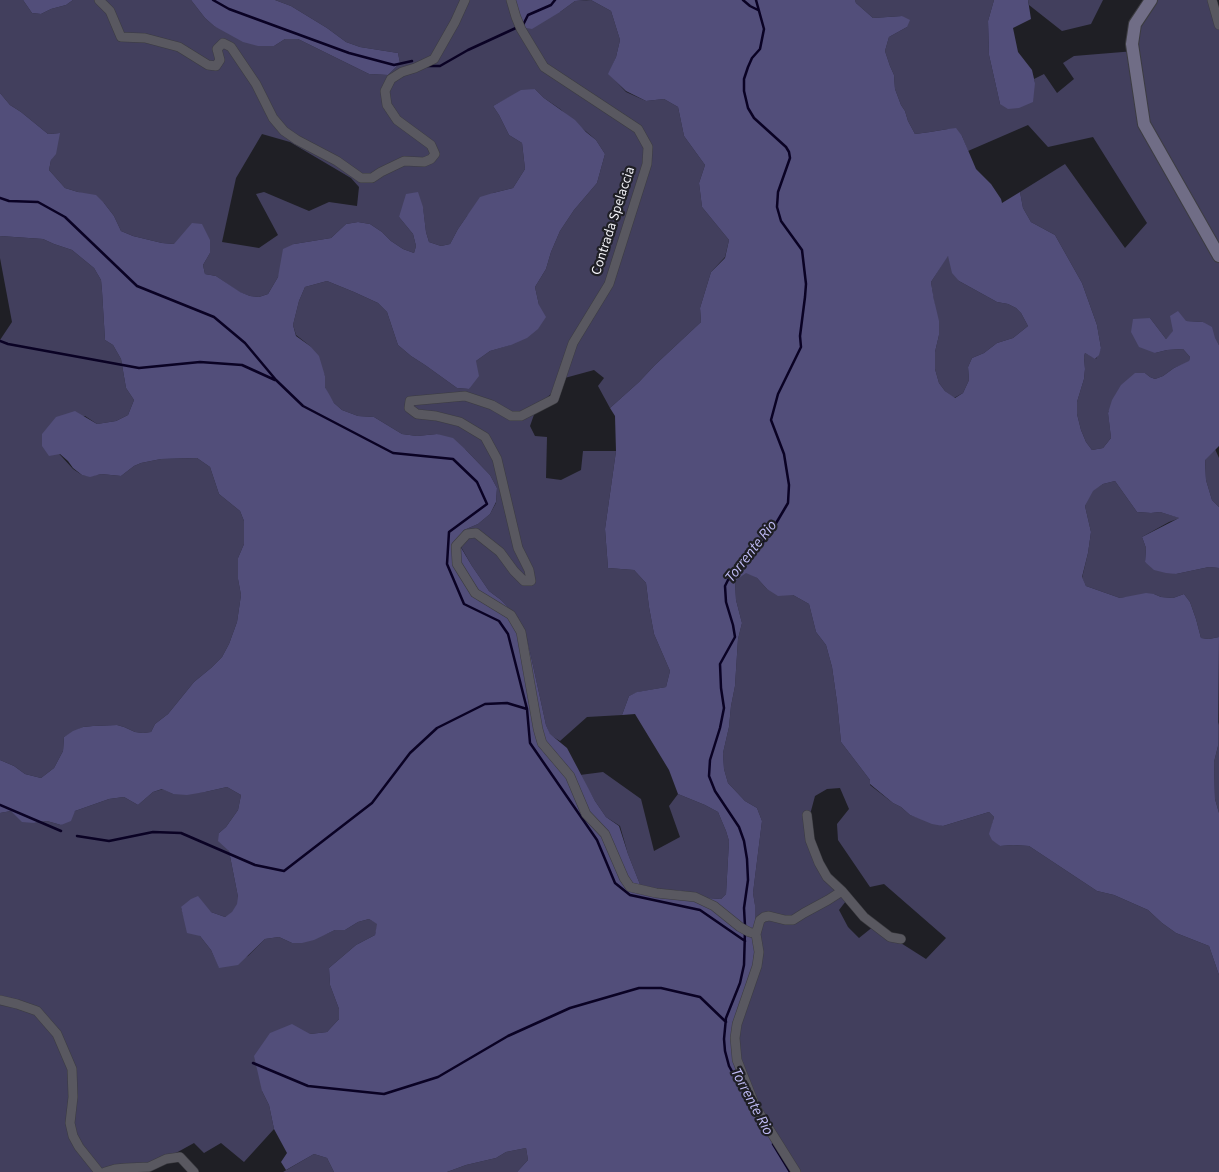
<!DOCTYPE html>
<html>
<head>
<meta charset="utf-8">
<style>
	body { margin:0 }
	canvas { display:block; background:#1f1f25 }
</style>
</head>
<body>
<canvas width="1219" height="1172"></canvas>
<script>
const context = document.querySelector('canvas').getContext('2d');
context.lineJoin = 'round';
function fillPath(path, color) { context.fillStyle = color; context.fill(path, 'evenodd'); }
const shape = rows => new Path2D(rows.map(r => 'M' + r).join(''));
function stroke(path, color, width, dash) { context.strokeStyle = color; context.lineWidth = width; context.lineCap = dash ? 'butt' : 'round'; context.setLineDash(dash || []); context.stroke(path); }
function label(font, color, halo, rows, align = 'center') {
  context.font = font + ' "Source Sans 3",sans-serif'; context.lineWidth = 4.5; context.setLineDash([]); context.textBaseline = 'middle'; context.strokeStyle = halo; context.fillStyle = color; for (const [text, x, y, turn = 0] of rows) {
    context.save(); context.translate(x, y); context.rotate((+turn || 0) * Math.PI / 180); context.textAlign = isNaN(turn) ? turn : align; if (halo) context.strokeText(text, 0, 0); context.fillText(text, 0, 0); context.restore();
  }
}
const green = shape([
	[0,0,23,0,32,13,41,14,51,9,66,5,73,0,191,0,205,18,214,26,274,46,285,39,298,39,369,74,388,75,400,63,398,53,360,47,346,42,327,28,291,6,275,0,513,0,560,12,575,1,591,0,611,11,620,40,616,57,609,74,626,92,646,101,664,99,678,107,684,136,705,165,699,183,702,207,729,240,725,257,711,272,700,308,701,322,655,365,639,382,610,408,598,386,604,378,594,370,561,379,551,394,537,406,530,426,535,436,547,437,546,478,561,480,581,470,583,451,616,451,605,529,608,568,634,570,646,583,649,607,654,634,670,671,666,687,638,692,629,696,622,715,587,717,560,741,550,735,546,725,527,638,518,617,501,600,489,591,472,566,457,540,464,530,478,524,490,514,496,503,497,488,490,475,466,450,437,434,417,436,402,434,374,417,358,416,342,410,334,403,329,396,325,387,325,376,310,346,296,335,293,325,299,301,305,287,327,281,354,292,378,303,387,312,398,345,411,356,425,365,457,388,469,389,476,361,490,351,510,345,539,305,535,287,546,269,551,252,560,231,574,210,597,183,605,154,596,140,560,109,544,98,535,89,508,98,493,106,499,115,509,135,522,143,525,169,513,188,493,193,467,216,458,229,450,244,441,246,429,242,426,232,423,208,399,217,413,234,416,246,414,253,403,249,391,241,382,232,370,224,358,222,346,224,331,238,294,244,278,277,268,294,259,297,250,296,239,292,216,276,205,274,203,265,210,253,174,244,162,243,133,236,121,231,114,216,104,203,78,192,65,188,49,170,51,160,59,133,48,134,21,112,10,105,0,93],
	[262,134,290,142,351,178,359,187,357,206,329,202,309,211,264,192,256,194,278,235,259,248,222,242,236,178],
	[855,0,994,0,988,21,989,55,1000,104,1035,83,1034,79,1044,74,1057,93,1074,79,1063,63,1074,56,1135,51,1134,32,1152,0,1213,0,1219,16,1219,345,1203,322,1186,321,1174,331,1166,339,1150,318,1155,353,1167,350,1183,349,1190,357,1189,362,1174,368,1163,376,1155,379,1150,377,1145,373,1108,412,1111,438,1103,448,1092,450,1086,442,1081,430,1077,414,1077,402,1084,379,1085,369,1084,357,1085,353,1096,359,1101,348,1097,325,1082,283,1055,235,1031,222,1023,208,1020,192,1065,164,1125,248,1147,223,1093,137,1048,147,1028,125,968,151,962,136,948,129,930,132,915,134,908,121,905,111,901,105,895,89,894,75,890,66,885,51,889,37,907,27,902,16,873,18,856,3],
	[1028,0,1103,0,1091,24,1062,31,1029,5],
	[0,236,43,239,54,244,72,250,94,268,101,280,102,291,105,340,113,345,121,359,126,388,134,400,128,415,116,421,97,424,85,416,49,427,42,435,73,469,82,475,90,476,101,474,121,476,134,466,141,463,161,459,197,458,210,467,219,494,240,511,244,521,244,544,238,558,238,579,241,595,237,622,229,644,222,657,211,668,194,682,168,714,155,724,151,732,143,733,135,732,124,727,117,725,93,726,83,727,64,737,63,751,54,768,41,778,25,774,14,766,0,760,0,340,12,322,0,258],
	[948,255,959,281,997,302,1008,304,1016,308,1021,313,1028,326,1013,338,997,343,984,353,972,358,968,367,969,380,963,393,954,398,945,391,939,383,935,369,935,352,939,335,931,282],
	[1215,449,1219,458,1219,507,1212,500,1206,480,1205,459],
	[1115,481,1137,512,1151,513,1160,512,1180,518,1169,522,1142,537,1146,548,1145,562,1176,574,1209,567,1219,568,1219,637,1209,639,1201,638,1196,619,1190,602,1184,594,1173,598,1161,597,1154,594,1120,598,1086,586,1082,578,1088,553,1091,532,1085,506,1092,491,1103,484],
	[746,572,757,578,767,589,793,595,809,604,816,632,826,645,832,667,837,702,841,742,870,780,870,785,893,803,901,807,910,815,943,826,989,812,994,817,990,834,1000,846,1013,845,1029,846,1097,891,1114,895,1148,910,1162,923,1176,933,1209,946,1219,975,1219,1172,798,1172,752,1093,733,1045,752,962,755,945,755,905,753,893,762,821,757,808,745,801,728,783,724,769,723,753,729,727,731,706,735,686,738,639,742,623,736,600,735,581],
	[840,788,849,809,837,824,838,840,870,887,884,884,946,938,926,959,874,926,859,938,848,927,839,910,846,901,827,873,814,846,808,822,815,796,827,789],
	[1219,722,1219,813,1215,799,1214,762,1218,746,1218,725],
	[603,772,641,799,654,851,680,837,669,806,678,794,705,805,718,812,726,831,729,841,726,894,721,899,707,898,693,893,655,895,641,887,628,854,620,826,606,817,595,801,580,775],
	[227,787,241,795,238,810,226,827,219,833,229,851,238,897,238,904,232,913,225,917,211,912,181,907,184,917,200,936,211,950,219,967,248,956,265,939,279,937,292,943,326,934,335,930,345,930,358,922,369,919,378,924,375,935,356,945,329,968,330,985,339,1009,339,1019,327,1032,310,1034,262,1091,269,1105,274,1129,244,1162,221,1143,204,1153,194,1143,147,1169,108,1172,0,1172,0,813,11,811,34,823,47,821,61,825,75,811,109,799,124,797,138,805,153,792,163,789,173,794,205,792],
	[526,1148,528,1160,517,1172,447,1172,466,1165,496,1158,506,1152],
	[314,1154,327,1158,334,1172,283,1172]
]);
const forest = shape([
	[23,0,73,0,66,5,51,9,41,14,32,13],
	[191,0,275,0,291,6,327,28,346,42,360,47,398,53,400,63,388,75,369,74,298,39,285,39,274,46,258,46,243,42,214,26,205,18],
	[513,0,587,0,575,1,560,12,532,29,515,26,512,9],
	[591,0,855,0,856,3,873,18,902,16,910,20,907,27,889,37,885,51,890,66,894,75,895,89,901,105,905,111,908,121,915,134,930,132,948,129,956,128,962,136,976,169,991,184,1001,199,1002,203,1020,192,1023,208,1031,222,1055,235,1082,283,1097,325,1101,348,1099,355,1095,359,1085,353,1084,357,1085,369,1084,379,1077,402,1077,414,1081,430,1086,442,1092,450,1103,448,1111,438,1108,413,1112,400,1121,385,1135,373,1145,373,1150,377,1155,379,1163,376,1174,368,1189,361,1190,357,1183,349,1167,350,1155,353,1139,347,1131,332,1133,319,1150,318,1166,339,1173,331,1170,316,1178,311,1186,321,1203,322,1212,327,1215,338,1219,345,1219,446,1205,460,1206,480,1212,500,1219,507,1219,568,1209,567,1176,574,1166,573,1154,570,1145,562,1146,548,1142,537,1179,518,1160,512,1151,513,1137,512,1115,481,1103,484,1093,491,1085,506,1091,532,1088,553,1082,577,1086,586,1120,598,1146,593,1154,594,1161,597,1173,598,1184,594,1190,602,1196,619,1201,638,1209,639,1219,637,1218,746,1214,762,1215,799,1219,813,1219,975,1209,946,1176,933,1162,923,1148,910,1114,895,1097,891,1029,846,1013,845,1000,846,992,840,989,834,994,817,989,812,943,826,932,824,910,815,901,807,893,803,870,784,870,780,841,742,837,702,832,667,826,645,816,632,809,604,793,595,778,596,767,589,757,578,746,573,735,581,736,600,742,623,738,639,735,686,731,706,729,727,723,753,724,769,728,783,745,801,757,808,762,821,753,893,755,905,755,945,751,985,744,1001,736,1066,798,1172,517,1172,528,1160,526,1148,506,1152,496,1158,466,1165,447,1172,334,1172,327,1158,314,1154,286,1170,281,1162,287,1153,274,1129,269,1105,262,1091,254,1056,270,1033,292,1024,310,1034,327,1032,339,1019,339,1009,330,985,329,968,356,945,375,935,377,924,369,919,358,922,345,930,335,930,314,940,302,943,292,943,279,937,265,939,238,965,219,968,211,950,200,936,187,933,181,907,191,899,198,896,211,912,225,917,232,912,237,904,238,897,229,851,218,841,219,833,226,827,238,810,241,795,227,787,205,792,187,795,173,794,162,789,153,792,138,805,124,797,109,799,75,811,71,821,61,825,47,821,34,823,22,822,11,811,0,813,0,760,14,766,25,774,41,778,54,768,63,751,64,737,73,731,83,727,93,726,117,725,124,727,135,732,143,733,151,732,155,724,168,714,194,682,211,668,222,657,229,644,237,622,241,595,238,579,238,558,244,544,244,521,240,511,219,494,210,467,197,458,161,459,141,463,134,466,121,476,101,474,90,477,82,475,73,468,68,461,60,454,49,456,42,446,42,434,56,417,75,411,97,424,116,421,128,415,134,400,126,388,121,359,113,345,105,340,102,291,101,280,94,268,72,250,54,244,43,239,0,236,0,93,10,105,21,112,48,134,60,133,56,154,51,160,49,170,65,188,78,192,96,195,104,203,114,216,121,231,133,236,162,243,174,244,192,223,202,224,210,240,210,253,203,265,205,274,216,276,240,292,250,296,259,297,268,294,278,277,283,249,294,244,331,238,346,224,358,222,370,224,382,232,391,241,403,249,414,253,416,246,413,234,399,217,406,194,418,192,423,207,426,232,429,242,441,246,450,244,458,229,480,197,493,193,513,188,525,169,522,143,509,135,499,115,493,106,521,90,535,89,544,98,575,120,586,132,596,140,605,154,597,183,574,210,560,231,551,252,546,269,535,287,539,305,546,317,538,329,527,338,511,345,490,351,476,361,479,376,469,389,457,388,425,365,411,356,398,345,387,312,378,303,354,292,327,281,305,287,299,301,293,325,296,336,310,346,319,356,325,376,325,387,334,403,342,410,358,416,374,417,402,434,417,436,437,434,453,438,466,450,490,475,497,488,496,502,490,514,478,524,464,530,457,541,472,566,489,591,501,600,518,617,527,638,546,725,550,734,567,748,595,801,606,817,619,826,628,854,641,887,655,895,679,890,707,898,721,899,726,894,729,841,726,831,718,812,705,805,678,794,669,770,635,714,622,715,629,696,637,692,666,687,670,671,654,634,649,607,646,583,634,570,608,568,605,529,616,451,615,416,610,408,639,382,655,365,701,322,700,308,711,272,725,258,729,240,702,207,699,183,705,165,684,136,678,107,664,99,646,101,626,91,608,74,616,57,620,40,611,11],
	[948,256,952,273,959,281,997,302,1008,304,1016,308,1021,313,1028,326,1013,338,997,343,984,353,972,358,968,367,969,380,963,393,955,398,945,391,939,383,935,369,935,352,939,335,939,321,934,300,931,282],
	[994,0,1028,0,1031,19,1013,28,1018,52,1032,70,1035,83,1033,102,1019,108,1008,109,1000,104,989,55,988,21]
]);
const stream = shape([
	[213,0,229,9,349,53,394,65,412,61],
	[743,0,750,6,758,10],
	[523,25,528,15,551,5,555,0],
	[427,66,440,66,468,50,518,27],
	[0,198,9,201,38,202,65,217,137,286,214,317,245,343,276,380,303,406,393,453,453,459,477,482,487,504,449,532,447,564,464,604,499,621,508,634,527,709,530,743,597,840,615,883,630,895,700,910,745,941],
	[0,341,8,344,139,368,200,362,242,365,275,380],
	[0,805,61,831],
	[77,836,109,841,153,832,181,833,255,865,284,871,372,803,410,753,437,728,485,704,507,703,527,709],
	[745,926,744,908,748,880,747,859,744,841,739,827,715,791,709,776,710,760,720,728,724,708,721,688,720,664,735,637,733,625,726,602,725,586,728,580,754,554,764,541,775,525,788,503,789,485,784,454,771,420,778,394,801,347,800,336,805,297,806,284,802,250,781,221,777,207,778,192,790,158,789,152,786,147,754,118,748,108,744,91,744,79,748,67,752,58,760,49,764,29,756,0],
	[745,931,744,965,740,983,726,1018,724,1039,725,1051,729,1066,750,1104],
	[253,1063,308,1086,384,1094,438,1077,508,1036,570,1008,639,988,661,988,700,997,726,1022],
	[773,1144,790,1172]
]);
const street = shape([
	[99,0,110,11,121,37,145,38,179,47,208,65,216,66,220,60,217,49,223,43,231,47,256,84,273,118,284,131,297,140,337,161,361,178,372,178,381,172,404,161,424,162,431,159,435,154,431,145,397,120,387,105,385,91,391,79,402,72,415,68,434,59,455,22,465,0],
	[511,0,516,17,521,29,544,67,638,129,648,147,647,164,609,284,573,343,554,399,521,416,511,416,492,405,465,396,410,401,409,408,417,414,436,416,460,422,485,437,497,459,518,548,529,570,531,581,524,581,514,571,500,552,476,533,467,534,456,546,457,564,475,593,511,615,521,632,538,729,542,743,570,776,586,814,605,834,624,878,630,887,656,893,695,897,714,906,740,927,749,932,756,934],
	[1212,0,1219,25],
	[807,815,810,840,819,863,827,877,842,891,864,917,890,937,901,939],
	[0,1000,17,1004,37,1011,57,1034,72,1069,73,1097,70,1123,73,1136,79,1147,99,1172],
	[105,1172,115,1169,126,1168,149,1167,166,1159,180,1157,194,1172],
	[796,1172,756,1108,737,1060,735,1038,737,1024,757,966,759,952,756,934,760,920,764,917,769,916,785,920,793,920,804,913,828,900,842,891]
]);
const secondary = shape([
	[1151,0,1135,24,1132,44,1144,124,1219,256]
]);
const streetNames = [
	["Contrada Spelaccia",614,221,-72]
];
const waterNames = [
	["Torrente Rio",752,552,-52],
	["Torrente Rio",751,1102,62]
];
fillPath(green, '#423f5d');
fillPath(forest, '#524e7a');
stroke(stream, '#0a0224', 2.5);
stroke(street, '#3c3c41', 10);
stroke(secondary, '#3c3c41', 14);
stroke(street, '#595860', 9);
stroke(secondary, '#706d86', 12);
label('14px', '#f3f3f8', '#1f1f25', streetNames);
label('italic 15px', '#bfbbf5', '#1f1f25', waterNames);
</script>
</body>
</html>
